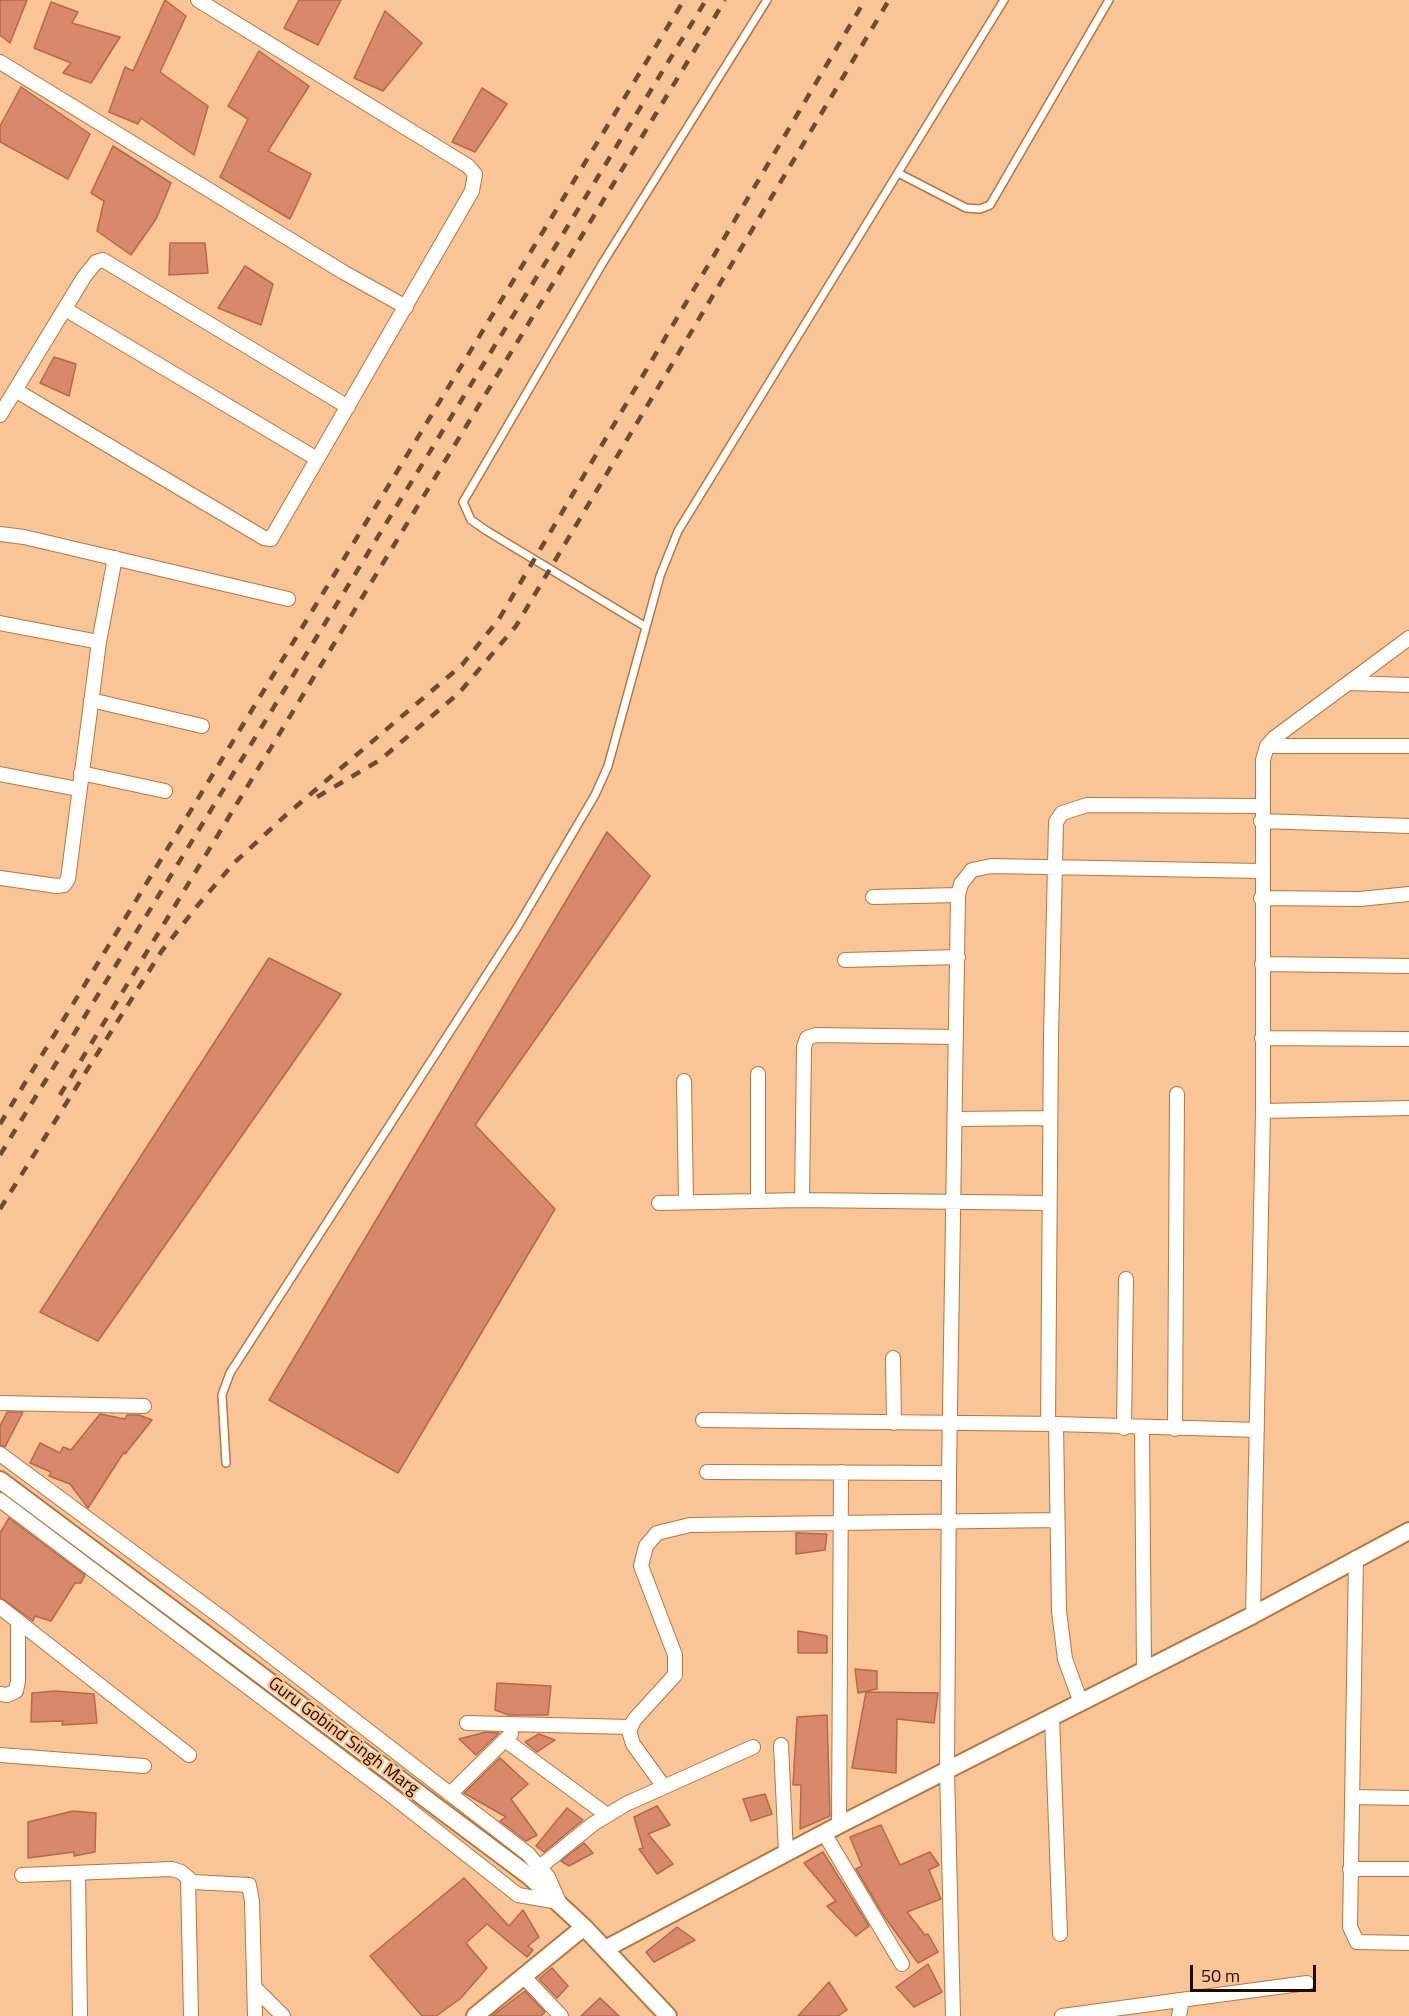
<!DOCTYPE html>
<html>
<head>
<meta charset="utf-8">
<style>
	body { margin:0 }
	#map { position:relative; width:1409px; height:2016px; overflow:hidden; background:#f9c496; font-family:"Titillium Web",sans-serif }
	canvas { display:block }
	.scale { position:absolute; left:1190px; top:1965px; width:126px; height:27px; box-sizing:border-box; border:3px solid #1e0c00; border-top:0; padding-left:8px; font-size:18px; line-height:21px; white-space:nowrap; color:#1e0c00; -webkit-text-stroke:4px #f9c496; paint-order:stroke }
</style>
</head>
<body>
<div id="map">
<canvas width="1409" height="2016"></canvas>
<div class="scale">50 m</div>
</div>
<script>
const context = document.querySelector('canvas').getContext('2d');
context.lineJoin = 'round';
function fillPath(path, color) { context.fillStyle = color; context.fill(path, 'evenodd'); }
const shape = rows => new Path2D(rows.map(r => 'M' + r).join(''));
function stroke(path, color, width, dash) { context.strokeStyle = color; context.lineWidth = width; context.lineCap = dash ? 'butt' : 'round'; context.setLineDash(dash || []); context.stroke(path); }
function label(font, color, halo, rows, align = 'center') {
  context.font = font + ' "Titillium Web",sans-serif'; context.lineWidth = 4.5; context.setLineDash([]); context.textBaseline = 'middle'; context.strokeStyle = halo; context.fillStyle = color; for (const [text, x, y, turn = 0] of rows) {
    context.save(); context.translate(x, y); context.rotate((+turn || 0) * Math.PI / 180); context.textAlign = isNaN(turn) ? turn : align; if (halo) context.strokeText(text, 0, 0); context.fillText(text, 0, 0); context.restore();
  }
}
const building = shape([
	[0,0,27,0,10,43,0,35,0,0],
	[165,0,186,16,160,72,208,106,194,155,141,118,138,124,109,112,125,67,133,71,165,0],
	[299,0,341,0,318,45,284,28,299,0],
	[51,2,78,12,72,23,120,37,91,83,63,73,71,63,34,48,51,2],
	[385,11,422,43,383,91,354,78,385,11],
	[259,51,309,86,268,151,311,174,290,219,220,177,248,119,228,106,259,51],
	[21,87,90,134,68,179,0,142,0,126,21,87],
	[482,88,507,104,475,152,452,142,482,88],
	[113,146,171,183,156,219,131,255,97,231,104,201,91,193,113,146],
	[170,243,205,243,208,273,169,275,170,243],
	[245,266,273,284,261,325,218,308,245,266],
	[54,357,76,364,69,396,40,383,54,357],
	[607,832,650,876,475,1125,555,1209,398,1473,269,1400,607,832],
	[269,958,341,994,98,1341,40,1312,269,958],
	[7,1412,23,1412,5,1447,0,1445,0,1426,7,1412],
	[100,1414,125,1419,127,1415,139,1415,152,1420,125,1454,124,1452,88,1508,70,1484,49,1476,51,1472,30,1463,40,1443,60,1453,63,1447,71,1450,100,1414],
	[9,1518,85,1575,81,1583,75,1583,51,1621,35,1616,33,1621,0,1597,0,1533,9,1518],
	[796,1533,827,1534,825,1550,796,1554,796,1533],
	[798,1631,827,1636,827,1653,798,1653,798,1631],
	[855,1669,877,1671,877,1689,858,1693,855,1669],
	[497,1683,551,1686,548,1715,509,1715,495,1710,497,1683],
	[55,1691,94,1694,97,1723,62,1725,63,1721,31,1722,32,1693,55,1691],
	[866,1692,938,1693,934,1723,897,1719,896,1773,852,1768,866,1692],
	[827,1715,830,1816,800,1829,801,1785,793,1785,797,1717,827,1715],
	[486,1732,499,1733,476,1755,459,1739,486,1732],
	[539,1734,555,1740,537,1752,525,1742,539,1734],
	[500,1758,528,1784,511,1799,537,1835,526,1841,500,1821,506,1817,464,1793,500,1758],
	[765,1794,772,1814,751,1821,743,1799,765,1794],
	[657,1806,670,1825,648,1834,673,1864,657,1874,639,1849,643,1848,634,1817,657,1806],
	[567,1808,583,1820,544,1852,536,1846,567,1808],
	[73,1811,96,1813,95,1852,74,1856,74,1852,28,1858,28,1822,73,1811],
	[881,1825,900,1865,930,1852,939,1865,929,1870,941,1899,907,1912,925,1935,928,1934,938,1952,918,1963,884,1916,856,1869,862,1866,850,1837,881,1825],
	[584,1843,593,1853,569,1866,561,1861,584,1843],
	[823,1852,869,1926,856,1936,827,1906,836,1901,804,1863,823,1852],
	[464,1878,509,1926,523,1910,539,1937,528,1946,533,1950,527,1957,487,1924,466,1943,487,1968,460,1999,436,2016,422,2016,370,1956,464,1878],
	[677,1927,695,1940,654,1962,646,1952,677,1927],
	[928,1964,942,1992,914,2007,896,1987,928,1964],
	[552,1968,568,1986,557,1998,539,1979,552,1968],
	[829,1982,847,2010,838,2016,798,2016,829,1982],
	[525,1991,545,2012,541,2016,492,2016,525,1991],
	[600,1998,619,2016,581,2016,600,1998]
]);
const service = shape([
	[900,174,966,208,980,209,990,205,1109,0],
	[646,627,487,531,471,520,463,502,602,264,767,0],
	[226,1463,222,1395,230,1373,518,926,595,795,608,766,660,576,678,531,1004,0]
]);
const minor = shape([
	[0,62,343,272,406,307],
	[65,309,317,459],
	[15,390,264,538,271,539,472,191,475,174,468,166,198,0],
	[0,415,84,277,96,262,103,260,348,407],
	[0,534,24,537,288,599],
	[0,623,99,642],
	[1348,683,1409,685],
	[91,700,202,726],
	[1267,746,1409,746],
	[81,773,165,791],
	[0,774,78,789],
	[1261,821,1409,826],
	[0,878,57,886,64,885,68,879,99,642,115,558],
	[873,897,958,895],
	[1261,898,1360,899,1409,894],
	[845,960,958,957],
	[1262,964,1409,966],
	[1262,1038,1409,1039],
	[758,1074,758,1201],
	[684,1081,686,1202],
	[1263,1111,1409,1108],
	[955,1119,1050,1118],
	[802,1200,804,1047,807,1038,816,1035,956,1037],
	[659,1203,802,1200,1049,1203],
	[893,1358,894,1423],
	[0,1403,144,1406],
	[703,1420,1056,1424,1257,1430],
	[1048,1424,1051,1036,1056,822,1062,813,1087,805,1261,806],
	[1056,1424,1059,1611,1065,1659,1081,1703],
	[1124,1428,1126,1279],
	[1142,1428,1144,1670],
	[1175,1429,1177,1094],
	[0,1454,226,1621,528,1854,548,1877,559,1902,518,1895,391,1795,0,1500],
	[707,1472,949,1473],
	[1356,1558,1350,1927,1357,1942,1409,1943],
	[0,1607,189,1755],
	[1253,1615,1263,1111,1263,760,1267,746,1274,738,1409,638],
	[0,1694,7,1695,16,1691,18,1681,18,1621],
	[1052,1717,1060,1934],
	[467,1723,630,1727],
	[505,1740,607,1815],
	[781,1745,786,1853],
	[0,1755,144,1766],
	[664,1787,633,1744,629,1731,634,1720,675,1675,675,1655,641,1566,646,1546,657,1533,690,1525,1056,1520],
	[450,1794,511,1734],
	[1352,1797,1409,1798],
	[839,1825,841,1472],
	[824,1833,902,1964],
	[541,1866,593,1824,626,1804,753,1747],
	[1350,1869,1409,1869],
	[78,1873,80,2016],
	[22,1875,172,1869,181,1872,193,1882,249,1885,252,1901,255,2016],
	[188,1879,191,2016],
	[523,1976,561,2016],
	[254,1987,283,2016],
	[953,2016,947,1771,949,1473,958,895,961,884,972,870,991,866,1261,871],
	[1062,2016,1307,1983],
	[1179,2016,1182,2000]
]);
const tertiary = shape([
	[0,1480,529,1876,584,1927,668,2016],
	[605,1949,839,1825,1253,1615,1409,1531],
	[475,2016,584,1927]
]);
const rail = shape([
	[317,797,380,760,459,693,516,626,889,0],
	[60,1095,725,0],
	[0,1124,684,0],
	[0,1155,706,0],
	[0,1209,161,952,198,905,234,863,286,815,462,665,499,619,865,0]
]);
const streetNames = [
	["Guru Gobind Singh Marg",343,1737,37]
];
fillPath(building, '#d9896b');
stroke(building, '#b5694b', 1.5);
stroke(service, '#b5773d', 10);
stroke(minor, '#b5773d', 16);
stroke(tertiary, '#b5773d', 20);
stroke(service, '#fff', 7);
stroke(minor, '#fff', 14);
stroke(tertiary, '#fff', 16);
stroke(rail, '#6b4c35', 4.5, [10, 10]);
label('18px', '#1e0c00', '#f9c496', streetNames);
</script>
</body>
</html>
